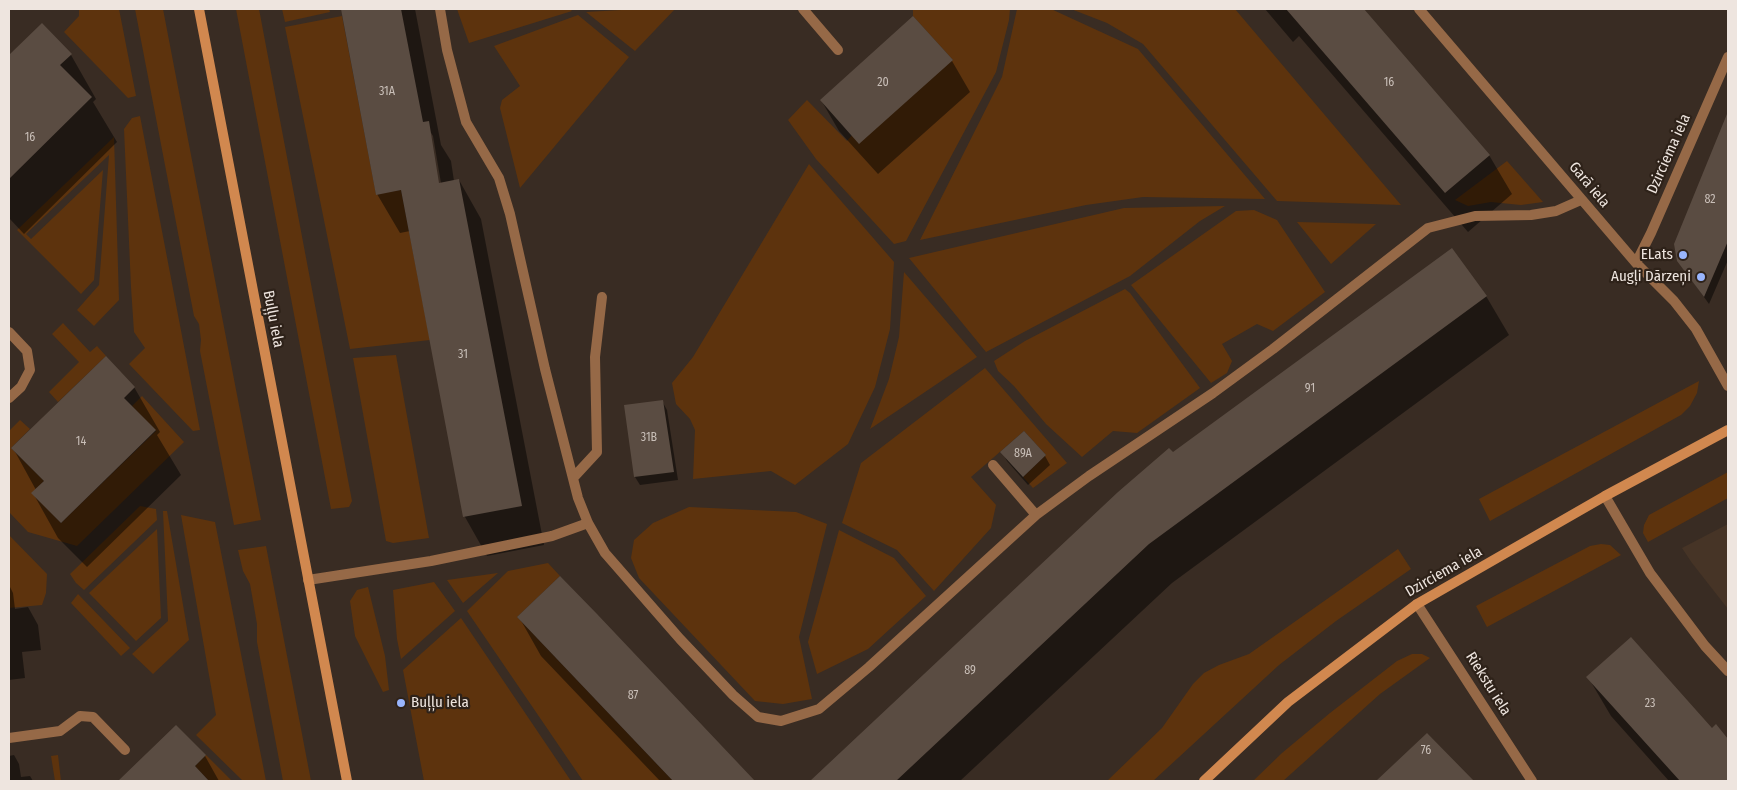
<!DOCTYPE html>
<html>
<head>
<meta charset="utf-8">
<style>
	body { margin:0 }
	#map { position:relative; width:1737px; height:790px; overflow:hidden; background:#392c23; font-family:"Fira Sans Condensed",sans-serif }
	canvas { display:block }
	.frame { position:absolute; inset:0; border:10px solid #eee5df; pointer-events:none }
</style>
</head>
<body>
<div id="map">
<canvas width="1737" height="790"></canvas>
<div class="frame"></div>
</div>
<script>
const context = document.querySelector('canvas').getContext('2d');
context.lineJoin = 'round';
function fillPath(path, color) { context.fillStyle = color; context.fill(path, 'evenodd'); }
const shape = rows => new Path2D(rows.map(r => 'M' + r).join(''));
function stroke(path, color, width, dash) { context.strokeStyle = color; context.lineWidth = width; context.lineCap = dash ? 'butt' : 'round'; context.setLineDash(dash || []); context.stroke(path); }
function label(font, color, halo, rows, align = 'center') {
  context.font = font + ' "Fira Sans Condensed",sans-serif'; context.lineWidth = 4.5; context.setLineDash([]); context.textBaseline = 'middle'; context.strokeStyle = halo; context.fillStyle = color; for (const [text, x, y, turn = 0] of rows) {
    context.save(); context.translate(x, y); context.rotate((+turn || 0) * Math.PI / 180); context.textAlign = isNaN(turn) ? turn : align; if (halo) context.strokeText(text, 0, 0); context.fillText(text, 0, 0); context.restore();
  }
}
const built = shape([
	[1728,524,1728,609,1692,563,1682,548]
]);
const green = shape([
	[79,9,119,9,136,96,128,98,64,32,79,16],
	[135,9,163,9,261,520,234,525,200,351,201,340,199,324,194,316],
	[236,9,259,9,352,501,349,507,331,509],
	[282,9,329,9,330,12,285,22],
	[457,9,570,9,572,11,469,43],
	[639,9,675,9,635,51,586,12],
	[913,9,1010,9,1009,20,996,72,906,241,894,244,816,159,788,120,807,100,847,141,852,135,953,60,913,16],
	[1017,9,1051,9,1138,49,1265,199,1143,197,1086,205,920,240,1002,77],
	[1071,9,1235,9,1401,205,1277,201,1143,44,1107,23],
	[578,15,629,57,520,188,500,108,502,100,520,86,494,46],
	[342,16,376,194,401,190,430,340,350,349,285,27],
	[140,116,200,430,193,431,129,364,145,348,134,332,131,287,124,129,132,118],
	[114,137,119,300,94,326,77,310,99,285,109,155,26,234,31,239,103,170,94,280,81,294,17,230],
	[1507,161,1543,202,1521,205,1491,202,1468,206,1455,200],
	[809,164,894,262,890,329,875,387,848,444,795,485,771,471,693,479,695,430,690,419,676,404,672,383,693,357],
	[1225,206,1200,221,1130,276,986,352,909,258,1124,208],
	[1254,210,1277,220,1325,292,1273,331,1257,324,1222,344,1232,361,1227,373,1211,383,1131,285,1236,211],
	[1297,222,1376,224,1331,264],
	[904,272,977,357,870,429,889,379,899,337],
	[1125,289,1130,293,1200,388,1137,433,1113,431,1082,457,1046,424,1014,386,998,371,994,361,1025,341],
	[63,323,90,352,97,346,106,356,58,402,49,392,79,362,52,334],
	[396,355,429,538,393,543,386,541,353,358],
	[985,368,1067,463,1033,488,1023,477,1046,455,1024,431,971,477,996,505,991,528,934,591,897,550,842,523,861,463],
	[1699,381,1697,393,1690,406,1681,415,1490,521,1479,499],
	[142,396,184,442,77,546,28,532,9,512,9,431,20,420,30,429,11,448,44,481,32,493,61,523,156,431,132,406],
	[1728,472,1728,498,1648,542,1643,533,1644,525,1649,515],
	[140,506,156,509,157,520,84,590,76,583,70,574],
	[689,507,796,512,827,524,799,637,812,699,783,704,755,701,639,578,631,558,634,540,653,523],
	[163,511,167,511,189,640,153,674,132,654,168,621],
	[181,515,215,522,266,781,243,781,196,735,216,715],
	[157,529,161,618,136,641,89,593],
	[839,530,894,558,926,596,868,649,817,674,808,642],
	[9,535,47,574,46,593,42,605,9,608],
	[1601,544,1610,545,1621,555,1487,627,1476,606,1590,546],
	[266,546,311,781,283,781,257,642,257,624,250,584,243,571,238,550],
	[1398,549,1411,569,1336,621,1279,665,1153,781,1107,781,1162,728,1193,684,1204,673,1219,665,1249,654],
	[548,563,560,576,517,617,673,781,583,781,467,611,508,571],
	[498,573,463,603,447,580],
	[434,582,455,611,401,659,397,639,393,590],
	[368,587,385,656,389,690,383,692,355,636,350,601,357,590],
	[78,594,130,648,121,656,71,603],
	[461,618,571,781,424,781,403,670],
	[1412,654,1422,654,1430,658,1380,694,1283,781,1253,781,1282,753,1330,713,1397,661],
	[58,755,61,781,55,781,51,756],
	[206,755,232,781,209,781,195,766]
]);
const shadow = shape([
	[342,9,415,9,441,145,451,161,454,181,459,180,481,219,544,545,487,556,465,517,410,231,400,233,377,194],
	[430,131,433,136,442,189,439,189],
	[1265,9,1361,9,1489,155,1512,194,1468,232,1299,36,1293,42],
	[42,25,71,55,96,99,93,102,117,142,24,234,9,218,9,57],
	[952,61,970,92,878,174,839,131,821,100],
	[1712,154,1728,161,1728,260,1709,304,1678,261],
	[1486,296,1509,335,1172,583,960,781,812,781,1119,493,1173,454],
	[134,387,160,432,157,435,181,475,87,567,58,538,33,493,36,490,13,448],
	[662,401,667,410,678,480,640,485,635,477],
	[1024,432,1045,456,1050,465,1028,485,1007,461,1002,452],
	[560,578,753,781,660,781,541,656,519,617],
	[9,585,13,593,15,609,28,607,38,625,41,650,22,652,25,678,9,680],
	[1631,639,1728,748,1728,781,1669,781,1611,716,1588,677],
	[176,727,205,756,219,781,120,781],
	[1427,734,1462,771,1468,781,1378,781],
	[14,755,19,764,21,777,30,776,33,781,9,781,9,756]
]);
const building = shape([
	[341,9,401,9,423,122,429,121,439,183,459,179,522,506,463,517,401,190,376,195],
	[1286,9,1364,9,1490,155,1445,193],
	[913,16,953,60,859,144,820,100],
	[42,23,72,54,60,65,92,97,9,179,9,55],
	[1727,114,1728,241,1704,297,1677,261,1674,244],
	[1452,248,1487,296,1149,544,896,781,810,781,1118,492,1169,448,1173,452],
	[106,356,135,387,124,398,156,430,61,523,31,493,44,481,11,448],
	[663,400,674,472,634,477,624,405],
	[1024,431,1046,455,1023,477,1000,452],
	[560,576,597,614,755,781,673,781,517,617],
	[1631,637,1712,728,1716,724,1728,739,1728,781,1680,781,1586,677],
	[176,725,206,755,195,766,209,781,118,781],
	[1427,733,1474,781,1376,781]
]);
const lane = shape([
	[440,9,447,50,466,122,499,178,510,214,545,369,578,498,588,523,605,553,680,639,733,695,758,717,781,721,819,709,869,667,1036,515,1089,476,1213,393,1273,349,1428,228,1475,216,1531,215,1556,211,1581,200],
	[803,9,838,50],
	[9,332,27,351,30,370,21,387,9,398],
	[993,465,1036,515],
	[573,478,597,452,595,357,602,297],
	[1605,496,1650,573,1705,646,1728,671],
	[308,580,431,561,552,536,588,523],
	[9,738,60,731,80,716,93,717,125,750]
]);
const street = shape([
	[1419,9,1636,263,1674,301,1696,329,1728,386],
	[1636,263,1651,233,1728,57],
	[1417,604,1532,781]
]);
const secondary = shape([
	[199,9,347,781],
	[1204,781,1288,702,1417,604,1605,496,1728,430]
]);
const markers = [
	[1683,255,5,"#99b5fd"],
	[1701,277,5,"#99b5fd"],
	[401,703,5,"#99b5fd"]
];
const numberNames = [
	["20",883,83],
	["16",1389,83],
	["31A",387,92],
	["16",30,138],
	["82",1710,200],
	["31",463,355],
	["91",1310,389],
	["31B",649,438],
	["14",81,442],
	["89A",1023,454],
	["89",970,671],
	["87",633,696],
	["23",1650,704],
	["76",1426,751]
];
const streetNames = [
	["Dzirciema iela",1669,154,-66],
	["Garā iela",1589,185,50],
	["Buļļu iela",273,319,79],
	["Dzirciema iela",1444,572,-30],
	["Riekstu iela",1488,684,58]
];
const poiNames = [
	["ELats",1673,255],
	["Augļi Dārzeņi",1691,277],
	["Buļļu iela",411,703,"left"]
];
fillPath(built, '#463426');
fillPath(green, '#5d330d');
fillPath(shadow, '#0007');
fillPath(building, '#5a4c42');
stroke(lane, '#966947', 10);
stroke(street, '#966947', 10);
stroke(secondary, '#d1884f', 10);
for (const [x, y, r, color] of markers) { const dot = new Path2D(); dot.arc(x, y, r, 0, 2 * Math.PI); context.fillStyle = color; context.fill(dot); stroke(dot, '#2e2219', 2); }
label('12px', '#c9bfb8', null, numberNames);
label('15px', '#eee5df', '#2e2219', streetNames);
label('15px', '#eee5df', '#2e2219', poiNames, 'right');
</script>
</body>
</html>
